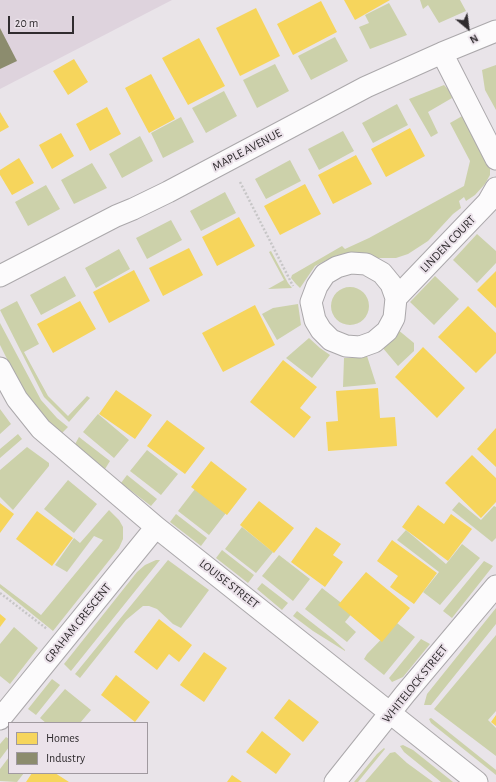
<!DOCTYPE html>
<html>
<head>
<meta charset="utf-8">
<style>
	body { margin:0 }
	#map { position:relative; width:496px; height:782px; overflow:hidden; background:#e9e4e9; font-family:"Alegreya Sans",sans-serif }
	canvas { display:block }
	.legend { position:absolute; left:8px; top:722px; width:140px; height:52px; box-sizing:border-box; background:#ebe2ea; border:1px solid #a0999f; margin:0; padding:5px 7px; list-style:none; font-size:12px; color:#302c2f }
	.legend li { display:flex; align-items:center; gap:8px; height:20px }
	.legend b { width:20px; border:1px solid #a0999f }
	.north { position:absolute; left:448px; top:8px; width:40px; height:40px; -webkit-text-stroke:3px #ebe2ea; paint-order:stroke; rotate:151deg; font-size:11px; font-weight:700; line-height:16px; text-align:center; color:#302c2f }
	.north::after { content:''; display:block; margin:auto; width:14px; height:18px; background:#302c2f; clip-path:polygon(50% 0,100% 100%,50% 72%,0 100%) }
	.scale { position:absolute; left:8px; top:16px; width:66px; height:18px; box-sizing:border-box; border:2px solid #302c2f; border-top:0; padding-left:5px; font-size:12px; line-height:14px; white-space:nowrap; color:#302c2f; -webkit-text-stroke:3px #ebe2ea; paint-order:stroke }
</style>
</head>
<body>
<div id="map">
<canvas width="496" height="782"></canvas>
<ul class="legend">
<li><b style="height:11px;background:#f6d55c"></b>Homes</li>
<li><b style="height:11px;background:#8c8c6e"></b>Industry</li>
</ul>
<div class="north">N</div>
<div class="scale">20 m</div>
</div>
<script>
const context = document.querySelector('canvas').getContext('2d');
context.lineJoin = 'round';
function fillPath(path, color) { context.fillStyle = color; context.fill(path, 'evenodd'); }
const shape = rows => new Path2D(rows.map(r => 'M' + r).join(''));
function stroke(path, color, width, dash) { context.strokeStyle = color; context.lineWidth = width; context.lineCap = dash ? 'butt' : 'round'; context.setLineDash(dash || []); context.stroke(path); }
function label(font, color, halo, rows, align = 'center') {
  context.font = font + ' "Alegreya Sans",sans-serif'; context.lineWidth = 4; context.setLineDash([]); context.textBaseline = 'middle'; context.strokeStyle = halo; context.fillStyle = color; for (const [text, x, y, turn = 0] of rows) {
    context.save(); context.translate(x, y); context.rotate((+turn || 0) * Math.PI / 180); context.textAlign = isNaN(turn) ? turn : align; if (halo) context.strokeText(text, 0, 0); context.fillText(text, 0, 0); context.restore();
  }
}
const built = shape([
	[0,0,172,0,0,89]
]);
const green = shape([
	[420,0,460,0,466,11,439,23,428,5,423,9],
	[389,3,407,35,370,49,359,27,369,23,365,15],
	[335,37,348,61,311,80,298,56],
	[275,64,289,91,257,108,243,80],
	[496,65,496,110,485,90,482,70],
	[444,85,449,90,452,98,428,112,438,133,431,137,409,99],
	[224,91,237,116,206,133,192,108],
	[397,104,408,125,373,143,362,123],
	[464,115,490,166,490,175,485,184,475,195,466,201,464,197,459,201,461,208,453,214,428,241,408,254,396,258,377,258,356,255,338,255,331,258,315,266,300,288,296,284,291,278,292,275,342,246,345,249,369,238,464,186,470,161,450,123],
	[181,117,194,142,163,158,151,133],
	[343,131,354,151,319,170,308,149],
	[140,136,153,161,122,178,109,154],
	[290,160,301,181,266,199,255,179],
	[92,163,107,188,74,204,61,180],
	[46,185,60,209,28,226,15,202],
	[225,192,236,213,201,231,190,211],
	[171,220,182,240,147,259,136,238],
	[477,234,496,251,496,263,477,283,453,260],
	[119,249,130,269,96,288,85,268],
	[271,251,288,283,292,288,268,289,284,280,269,252],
	[65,276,76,296,41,315,30,295],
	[435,276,459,299,434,325,410,302],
	'331 306a19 19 0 1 1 38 0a19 19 0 1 1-38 0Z',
	[17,301,39,344,24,352,48,396,68,416,87,396,90,398,69,422,44,397,0,310],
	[298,304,301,325,277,340,262,314,273,308],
	[0,323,41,400,57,418,68,427,61,434,44,420,33,406,12,369,0,345],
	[397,329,414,343,414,351,398,366,382,347],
	[309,338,320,348,330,355,312,378,286,358],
	[367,356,376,384,343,387,344,358,355,358],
	[0,409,11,424,0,434],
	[98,414,129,440,114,458,83,432],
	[18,434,22,439,0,458,0,449],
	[79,437,110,461,105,469,74,446],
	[27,447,49,463,49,466,13,510,0,497,0,470],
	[147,450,178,474,161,495,130,471],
	[127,475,157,499,151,506,121,483],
	[68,480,97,504,74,533,44,509],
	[195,489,226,513,209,535,178,511],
	[459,502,481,520,494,506,496,507,496,538,492,542,452,510],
	[109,510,119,520,123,527,123,539,119,548,53,631,0,588,0,584,41,615,103,540,94,536,67,572,55,565,74,538,80,543],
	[176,514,207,538,201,546,170,522],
	[242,527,273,552,256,573,225,549],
	[406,530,446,564,462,544,480,558,440,605,423,592,439,572,397,540],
	[222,550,254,575,248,583,216,558],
	[279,555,310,579,293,601,262,576],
	[156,560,160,560,71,671,64,664,137,572,145,565],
	[168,560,209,590,181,628,173,624,157,609,149,606,143,606,126,620,80,678,75,674],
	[484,561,493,566,452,618,443,611],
	[262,583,288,603,282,610,257,589],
	[322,588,353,612,345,622,356,632,347,642,305,609],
	[496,608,496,624,431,705,424,705,427,694],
	[297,611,333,639,345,650,345,651,313,631,293,616],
	[397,623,415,637,384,675,364,659,367,654],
	[14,627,38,648,10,684,0,676,0,644],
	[496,635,496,711,488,720,496,728,496,756,434,709],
	[421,639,430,644,403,677,392,682,389,678],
	[52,679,60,685,36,715,28,709],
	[65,689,91,710,80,723,46,723,40,718],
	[431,718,496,770,496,775,431,723,429,719],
	[6,737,9,739,9,747,0,759,0,744],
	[403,745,413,750,453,782,441,782,404,752,400,746],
	[384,748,385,749,358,782,354,782,377,754],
	[395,752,407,763,433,782,365,782,390,753],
	[9,757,9,773,24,773,17,782,0,781,0,769]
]);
const homes = shape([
	[344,0,390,0,355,20],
	[321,1,337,32,293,55,277,24],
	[256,8,280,56,240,76,216,28],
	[199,38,225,86,188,105,162,58],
	[74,59,88,82,68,95,53,71],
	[151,74,175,119,149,133,125,88],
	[107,107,121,134,90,151,76,124],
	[0,112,9,127,0,132],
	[410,128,425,156,386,177,371,149],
	[61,133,74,156,52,169,39,145],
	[356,155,372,184,333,204,318,175],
	[19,158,34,183,12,195,0,175,0,170],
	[305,184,321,214,280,235,264,206],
	[239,217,255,246,217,266,202,237],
	[189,248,203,275,163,296,149,268],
	[134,270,150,301,109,323,93,292],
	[496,271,496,308,477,290],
	[80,301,96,329,53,353,37,324],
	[255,305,275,345,223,372,202,333],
	[468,306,496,333,496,353,476,373,438,337],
	[423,347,465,388,437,418,395,377],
	[283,360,317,387,300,408,311,417,294,438,250,402],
	[378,388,380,418,395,417,397,446,328,451,326,422,338,421,336,391],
	[116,390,152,415,135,439,99,414],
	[167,420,205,448,185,474,147,446],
	[496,428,496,467,477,449],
	[472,455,496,478,496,502,481,518,445,483],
	[211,461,247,489,227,515,191,487],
	[259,501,294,528,274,553,240,525],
	[0,503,14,514,0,533],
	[418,505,444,524,451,514,472,529,448,561,402,527],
	[37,511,73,538,52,566,16,539],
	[316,527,341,544,333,555,343,562,325,587,291,562],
	[392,540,437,573,414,604,390,587,398,576,377,561],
	[366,572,410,608,382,642,338,605],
	[0,614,6,619,0,627],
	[159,619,192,645,179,662,169,654,157,670,134,652],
	[204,652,227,668,204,702,180,685],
	[116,675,150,702,135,722,101,695],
	[289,699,319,722,303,742,274,718],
	[496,715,496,726,491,722],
	[262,731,291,754,276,774,246,752],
	[32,773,55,773,69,782,26,782],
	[232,775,242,782,227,782]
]);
const industry = shape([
	[0,28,17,61,0,69]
]);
const path = shape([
	[240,182,293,286],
	[0,593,47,629]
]);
const street = shape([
	[442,53,496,159],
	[0,276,116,216,133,209,168,192,366,87,442,53,496,31],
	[396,298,391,284,382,273,366,264,351,263,337,267,325,274,317,286,311,302,315,320,321,330,331,340,346,346,360,347,374,342,387,331,394,318,396,298,488,202,496,188],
	[0,368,17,399,41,429,156,527,477,782],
	[0,719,156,527],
	[335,782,405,694,496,586]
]);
const streetNames = [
	["MAPLE AVENUE",247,150,-28],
	["LINDEN COURT",448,244,-46],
	["LOUISE STREET",229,584,38],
	["GRAHAM CRESCENT",78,623,-51],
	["WHITELOCK STREET",415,684,-51]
];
fillPath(built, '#ded3dd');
fillPath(green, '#ccd1aa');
fillPath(homes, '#f6d55c');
fillPath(industry, '#8c8c6e');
stroke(street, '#aba8ab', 23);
stroke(path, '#c7c6c7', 2.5, [2, 2]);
stroke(street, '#fcfbfc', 21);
label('12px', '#302c2f', '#ebe2ea', streetNames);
</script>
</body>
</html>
